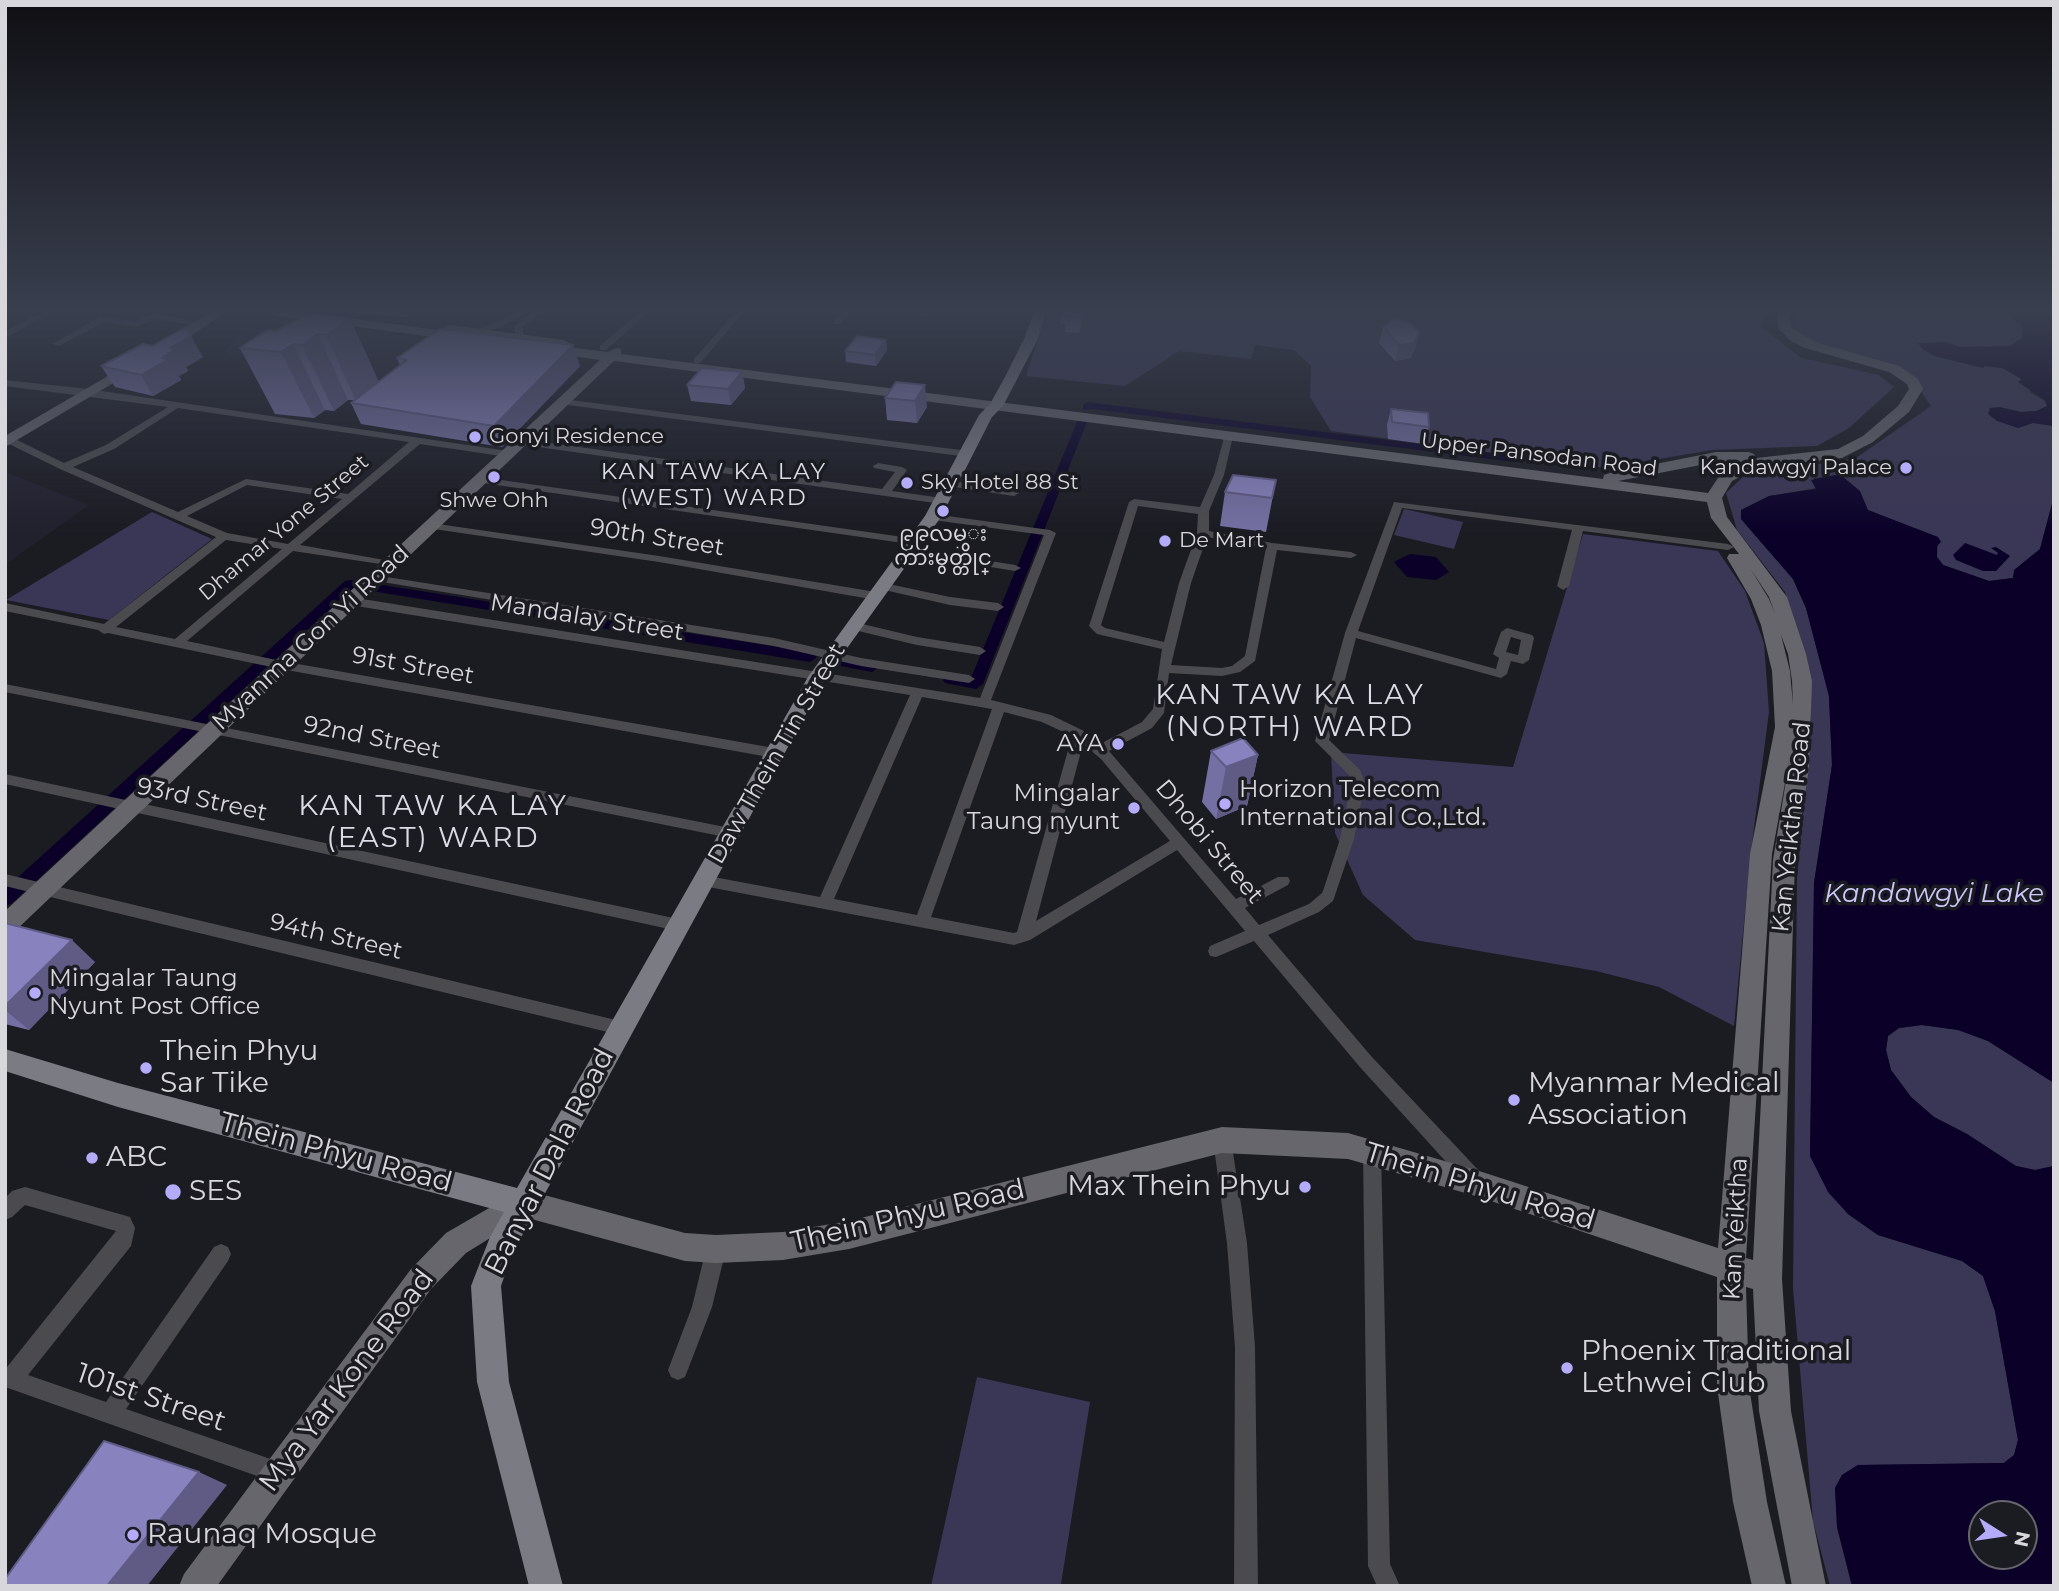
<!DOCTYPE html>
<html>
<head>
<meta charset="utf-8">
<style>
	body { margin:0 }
	#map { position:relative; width:2059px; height:1591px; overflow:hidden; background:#1b1b22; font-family:Montserrat,sans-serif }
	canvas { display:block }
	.frame { position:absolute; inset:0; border:7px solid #d7d7dc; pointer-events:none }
	.north { position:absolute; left:1968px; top:1500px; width:70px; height:70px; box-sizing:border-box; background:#1b1b22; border:2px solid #66666c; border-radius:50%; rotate:102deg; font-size:19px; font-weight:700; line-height:28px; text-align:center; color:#d7d7dc }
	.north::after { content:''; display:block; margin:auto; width:24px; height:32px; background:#b4acf9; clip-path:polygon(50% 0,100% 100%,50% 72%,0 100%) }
</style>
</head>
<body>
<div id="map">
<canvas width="2059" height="1591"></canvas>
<div class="frame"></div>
<div class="north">N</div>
</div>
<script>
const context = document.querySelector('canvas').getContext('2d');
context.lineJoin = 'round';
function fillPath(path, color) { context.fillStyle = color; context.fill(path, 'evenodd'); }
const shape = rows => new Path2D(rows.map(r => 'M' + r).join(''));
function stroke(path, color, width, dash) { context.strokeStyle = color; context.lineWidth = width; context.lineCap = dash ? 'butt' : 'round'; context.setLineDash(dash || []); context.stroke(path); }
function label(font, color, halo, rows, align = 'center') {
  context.font = font + ' Montserrat,"Noto Sans Myanmar",sans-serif'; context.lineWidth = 7; context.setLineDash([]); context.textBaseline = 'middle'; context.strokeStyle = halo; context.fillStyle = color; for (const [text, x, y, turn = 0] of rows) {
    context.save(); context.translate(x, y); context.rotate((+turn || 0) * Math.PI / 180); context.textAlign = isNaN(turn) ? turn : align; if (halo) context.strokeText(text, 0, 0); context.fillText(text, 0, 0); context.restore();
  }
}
const built = shape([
	[265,318,343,327,443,342,389,381,227,355,225,349],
	[5,472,89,505,5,565]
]);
const green = shape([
	[1047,312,1767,312,1761,326,1801,358,1879,375,1894,387,1849,428,1817,446,1712,450,1606,468,1331,431,1310,397,1311,366,1294,350,1255,345,1251,359,1179,351,1125,386,1026,376],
	[1794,312,2004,312,2022,325,2022,338,2010,346,1960,347,1945,342,1985,366,2002,368,2023,380,2031,393,2045,401,2047,407,2036,411,2021,412,1999,407,2018,428,2033,423,2054,426,2054,496,2040,549,2015,570,2013,578,1989,581,1943,565,1937,557,1938,538,1868,510,1839,476,1814,478,1817,488,1769,496,1741,510,1741,519,1793,579,1806,608,1829,696,1832,765,1814,883,1810,1156,1848,1214,1878,1235,1962,1261,1983,1276,1995,1311,2018,1440,2014,1455,2004,1463,1858,1465,1842,1475,1835,1488,1837,1527,1852,1586,1830,1586,1813,1521,1793,1288,1797,877,1811,725,1809,681,1785,592,1737,530,1726,493,1743,477,1856,458,1931,406,1913,380,1803,338,1790,324],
	[1404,509,1463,522,1454,549,1394,535],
	[152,512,212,539,109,620,6,600],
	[1583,534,1718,551,1745,591,1764,643,1769,712,1751,851,1734,1026,1659,987,1596,971,1415,940,1363,895,1335,833,1331,752,1513,767],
	[1922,1025,1959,1030,1988,1041,2054,1083,2054,1166,2035,1170,2016,1166,1967,1134,1934,1117,1911,1097,1891,1070,1886,1050,1888,1036,1899,1028],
	[977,1377,1090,1402,1061,1584,1066,1586,931,1586]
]);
const water = shape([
	[2004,312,2054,312,2054,426,2033,423,2018,428,1997,421,1988,414,1990,408,1999,407,2021,412,2036,411,2047,406,2045,400,2018,382,2022,379,2003,368,1985,366,1983,368,1934,356,1922,349,1918,343,1945,342,1960,347,2010,346,2022,338,2022,325],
	[1835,475,1842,476,1860,491,1868,510,1938,537,1941,542,1937,546,1937,557,1943,565,1989,581,2013,578,2014,570,2040,549,2054,496,2054,1083,1988,1041,1958,1030,1922,1025,1899,1028,1888,1036,1886,1050,1891,1070,1911,1097,1934,1117,1967,1134,2016,1166,2035,1170,2054,1166,2054,1586,1852,1586,1837,1527,1835,1488,1842,1475,1858,1465,2004,1463,2014,1455,2018,1440,1995,1311,1983,1276,1962,1261,1878,1235,1848,1214,1828,1192,1810,1156,1814,883,1832,765,1829,696,1806,608,1793,579,1741,519,1741,510,1769,496,1816,489,1811,480],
	[1982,1514,2024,1514,2024,1556,1982,1556],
	[1965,543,1997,555,1998,553,1991,548,1996,547,2010,556,1996,571,1983,571,1956,560,1953,555],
	[1410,554,1436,557,1449,572,1436,580,1407,577,1394,562]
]);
const canal = shape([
	[1088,402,1514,456,1520,459,1514,462,1092,409,1083,410,1083,405,1088,402],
	[1082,419,1087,422,983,684,976,689,945,683,943,680,945,677,950,675,971,678,1077,422,1082,419],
	[350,580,810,652,817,657,810,662,353,588,11,904,5,906,5,889,345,581,350,580],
	[846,658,872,662,879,667,872,672,841,666,839,663,846,658]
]);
const street = shape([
	[43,312,50,314,5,338,5,331,43,312],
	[518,312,528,312,499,328,470,335,466,332,493,324,518,312],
	[532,312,541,312,523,327,523,333,528,339,521,341,515,334,515,326,532,312],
	[640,312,649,312,606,350,600,350,600,346,640,312],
	[736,312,744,312,700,363,694,363,694,359,736,312],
	[842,312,850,312,841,324,835,324,834,322,842,312],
	[920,312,928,312,923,317,919,314,920,312],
	[154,313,208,324,204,327,155,319,137,327,104,322,59,346,52,344,100,317,136,321,154,313],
	[5,380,88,389,508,451,513,454,508,457,420,444,300,545,390,561,396,564,394,566,293,551,187,641,281,661,774,748,781,753,774,758,281,669,108,633,104,634,98,630,5,611,5,603,104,624,216,537,60,469,5,442,5,438,13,438,64,463,106,445,168,407,5,386,5,380],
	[178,408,409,442,348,494,246,479,178,512,73,467,114,449,178,408],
	[247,485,342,499,288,544,227,533,187,516,247,485],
	[226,540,282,549,175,639,116,627,226,540],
	[563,399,968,451,973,454,968,457,560,404,558,402,563,399],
	[1225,434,1233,436,1224,475,1209,511,1209,531,1272,543,1351,552,1357,555,1351,558,1277,550,1255,661,1240,672,1222,676,1169,673,1164,713,1152,728,1109,751,1236,899,1278,877,1288,877,1290,881,1288,885,1245,908,1259,925,1309,904,1322,893,1324,888,1340,839,1351,783,1349,775,1315,741,1345,633,1394,502,1728,544,1734,547,1728,550,1583,531,1569,586,1563,590,1557,586,1572,530,1402,508,1358,631,1496,669,1499,658,1493,654,1501,632,1507,628,1532,635,1534,638,1529,660,1523,664,1511,661,1507,674,1501,678,1356,638,1329,740,1360,770,1365,783,1354,839,1333,901,1319,912,1268,935,1371,1056,1482,1174,1484,1180,1482,1186,1475,1189,1468,1186,1359,1066,1254,941,1216,957,1210,956,1208,951,1210,946,1245,931,1177,850,1030,940,1014,945,698,885,696,881,698,877,703,875,820,897,910,695,350,605,344,601,350,597,980,698,1044,535,933,520,928,517,933,514,1050,530,1056,533,991,700,1051,715,1084,731,1100,744,1142,722,1153,709,1162,649,1097,634,1089,626,1129,502,1134,499,1200,507,1214,475,1225,434],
	[1138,506,1198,514,1197,533,1179,583,1164,642,1105,628,1101,625,1138,506],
	[1207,537,1266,548,1245,656,1232,666,1222,668,1171,665,1191,583,1207,537],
	[1511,637,1521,640,1518,655,1506,652,1511,637],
	[922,697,992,709,917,915,834,899,922,697],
	[1004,712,1042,722,1072,736,1017,932,1014,933,931,917,1004,712],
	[1083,744,1101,759,1170,841,1036,921,1083,744],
	[521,439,882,489,895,472,874,468,873,466,878,463,902,467,907,470,892,491,942,498,947,501,942,504,517,444,517,440,521,439],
	[480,477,917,539,923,542,917,545,476,482,476,478,480,477],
	[952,481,1014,490,1019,493,1014,496,948,486,947,484,952,481],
	[431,523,659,556,876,592,882,596,876,600,659,562,427,528,426,526,431,523],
	[910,548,1015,565,1021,568,1015,571,906,553,904,551,910,548],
	[374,575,774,638,861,658,969,675,975,679,969,683,861,666,774,646,370,580,370,576,374,575],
	[884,583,950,597,998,603,1004,607,998,611,950,605,880,589,880,585,884,583],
	[854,622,917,637,980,647,986,651,980,655,917,645,850,629,848,626,854,622],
	[5,684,730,828,735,829,737,833,735,837,730,838,5,692,5,684],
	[5,774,678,919,683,921,686,925,683,929,678,931,5,784,5,774],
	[5,874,620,1021,626,1023,628,1028,626,1033,620,1035,5,886,5,874],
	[1222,1132,1228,1134,1231,1140,1247,1243,1255,1347,1258,1586,1234,1586,1235,1347,1227,1243,1213,1140,1216,1134,1222,1132],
	[1372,1142,1378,1145,1381,1151,1390,1564,1400,1586,1377,1586,1368,1566,1363,1151,1366,1145,1372,1142],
	[25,1187,130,1217,135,1228,131,1246,28,1375,106,1402,214,1247,221,1244,228,1247,231,1254,228,1261,126,1409,285,1464,288,1472,285,1480,277,1483,5,1387,5,1367,7,1367,116,1231,25,1205,12,1217,5,1220,5,1198,12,1191,25,1187],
	[716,1239,723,1242,726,1249,712,1307,685,1377,678,1380,671,1377,668,1370,692,1307,706,1249,709,1242,716,1239]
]);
const secondary = shape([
	[211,312,226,312,171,349,161,349,161,343,211,312],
	[271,312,304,312,445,331,445,326,450,325,564,340,571,344,567,347,608,352,616,348,621,349,621,354,1603,479,1604,475,1610,473,1716,452,1749,452,1754,454,1756,458,1838,449,1863,436,1898,406,1909,389,1907,384,1889,372,1805,348,1791,341,1779,329,1777,317,1779,312,1791,312,1789,317,1792,328,1815,342,1899,366,1918,379,1923,389,1909,412,1873,442,1842,458,1759,467,1732,481,1722,498,1727,517,1787,597,1806,654,1812,681,1809,768,1795,860,1782,1279,1791,1411,1826,1586,1792,1586,1759,1411,1753,1289,1746,1287,1749,1386,1767,1502,1786,1586,1752,1586,1733,1502,1717,1386,1717,1277,1479,1197,1348,1159,1222,1153,849,1249,783,1260,716,1263,685,1261,524,1217,466,1253,431,1289,217,1586,179,1586,184,1574,411,1269,446,1233,522,1189,685,1233,716,1235,783,1232,849,1221,1222,1127,1348,1133,1479,1171,1718,1248,1750,854,1775,727,1772,671,1761,625,1751,599,1727,558,1729,554,1739,554,1711,518,1707,502,614,361,13,933,5,935,5,911,600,360,544,352,542,349,546,346,467,335,467,340,462,341,277,316,271,312],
	[1716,462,1746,462,1720,475,1708,493,1618,481,1716,462],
	[1750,568,1769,597,1775,614,1769,599,1750,568],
	[1781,635,1788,654,1792,681,1793,705,1790,671,1781,635],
	[1790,756,1773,860,1753,1260,1746,1258,1772,854,1790,756],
	[132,362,137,363,137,369,5,447,5,436,132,362]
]);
const primary = shape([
	[1034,312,1046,312,1038,339,1003,406,992,417,941,517,825,679,512,1254,501,1286,509,1382,563,1586,529,1586,477,1382,471,1286,490,1237,504,1212,118,1107,5,1071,5,1049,118,1083,517,1188,808,677,925,516,979,415,990,404,1006,375,1024,339,1034,312]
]);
const wall = shape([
	[358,312,411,312,405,317,359,313],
	[1061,312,1085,312,1079,333,1065,332,1065,324,1060,324],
	[310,313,378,382,400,365,397,358,580,366,502,447,361,424,351,403,354,400,348,400,334,411,325,410,314,418,275,414,240,348,276,331],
	[1383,327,1419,333,1415,349,1410,358,1395,361,1379,343],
	[886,340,887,350,876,366,846,362,845,351],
	[203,357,186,367,188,371,179,376,181,380,153,396,115,387,101,366],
	[742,372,745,388,731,405,691,401,687,385],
	[896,382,927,407,917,423,887,420,885,398],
	[1391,409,1429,427,1424,444,1388,439,1387,425],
	[1276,480,1266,532,1220,526,1225,492],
	[1211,751,1258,755,1247,806,1216,819,1202,802],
	[5,923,95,962,29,1030,5,1024]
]);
const shadedWall = shape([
	[403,312,411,312,405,317],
	[1081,312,1085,312,1079,333,1080,317],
	[350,318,379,382,356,401,326,335],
	[1419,333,1415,349,1410,358,1395,361,1399,345],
	[318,334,348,400,334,411,302,345],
	[191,336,203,357,186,367,188,371,179,376,181,380,153,396,141,375,162,358,170,348],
	[886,340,887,350,876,366,875,355],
	[293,344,325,410,314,418,281,352],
	[573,345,580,366,502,447,494,426],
	[742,372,745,388,731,405,728,389],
	[925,385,927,407,917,423,915,401],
	[1258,755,1247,806,1216,819,1226,767],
	[72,940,95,962,29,1030,5,1010,5,1006],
	[199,1472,227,1485,147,1586,107,1586]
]);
const building = shape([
	[1066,312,1081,312,1080,317,1065,316,1066,312],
	[310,313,350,318,326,335,318,334,302,345,293,344,281,352,240,348,267,330,276,331,310,313],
	[1393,319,1401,320,1411,324,1419,333,1414,343,1399,345,1383,327,1393,319],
	[186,327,191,336,170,348,176,349,162,358,169,359,141,375,101,366,143,344,152,346,186,327],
	[440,329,573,345,494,426,351,403,407,360,397,358,440,329],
	[857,336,886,340,875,355,845,351,857,336],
	[702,368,742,372,728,389,687,385,702,368],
	[896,382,925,385,915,401,885,398,896,382],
	[1391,409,1428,413,1429,427,1392,422,1391,409],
	[1233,475,1276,480,1272,498,1225,492,1233,475],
	[1243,738,1258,755,1226,767,1211,751,1243,738],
	[5,923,72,940,5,1006,5,923],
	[104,1441,199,1472,107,1586,10,1586,5,1584,5,1579,104,1441]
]);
const markers = [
	[475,437,7,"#b4acf9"],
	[1906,468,7,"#b4acf9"],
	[494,477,7,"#b4acf9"],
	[907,483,7,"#b4acf9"],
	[943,511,7,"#b4acf9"],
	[1165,541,7,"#b4acf9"],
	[1118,744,7,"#b4acf9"],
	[1225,804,7,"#b4acf9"],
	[1134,808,7,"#b4acf9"],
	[35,993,7,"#b4acf9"],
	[146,1068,7,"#b4acf9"],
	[1514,1100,7,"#b4acf9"],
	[92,1158,7,"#b4acf9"],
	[1305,1187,7,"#b4acf9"],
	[173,1192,9,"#b4acf9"],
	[1567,1368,7,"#b4acf9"],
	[133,1535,7,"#b4acf9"]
];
const farPoinames = [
	["Gonyi Residence",489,437],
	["Kandawgyi Palace",1892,468,"right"],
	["Sky Hotel 88 St",921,483],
	["Shwe Ohh",494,501,"center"],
	["၉၉လမ္း",943,535,"center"],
	["ကားမွတ္တိုင္",943,559,"center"],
	["De Mart",1179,541]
];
const farStreetnames = [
	["Upper Pansodan Road",1539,455,7],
	["Dhamar Yone Street",284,528,-40]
];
const farQuarternames = [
	["KAN TAW KA LAY",714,472],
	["(WEST) WARD",714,498]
];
const streetNames = [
	["90th Street",657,538,9],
	["Mandalay Street",587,618,9],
	["Myanma Gon Yi Road",311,638,-43],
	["91st Street",413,666,10],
	["92nd Street",372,738,11],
	["Daw Thein Tin Street",777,754,-60],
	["93rd Street",202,800,12],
	["Kan Yeiktha Road",1792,827,-84],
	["Dhobi Street",1209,842,50],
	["94th Street",336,937,13],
	["Kan Yeiktha",1736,1229,-87]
];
const poiNames = [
	["AYA",1104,744],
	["Horizon Telecom",1239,790,"left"],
	["International Co.,Ltd.",1239,818,"left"],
	["Mingalar",1120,794],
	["Taung nyunt",1120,822],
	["Mingalar Taung",49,979,"left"],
	["Nyunt Post Office",49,1007,"left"]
];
const waterNames = [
	["Kandawgyi Lake",1934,894]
];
const quarterNames = [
	["KAN TAW KA LAY",1290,696],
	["(NORTH) WARD",1290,728],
	["KAN TAW KA LAY",433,807],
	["(EAST) WARD",433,839]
];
const nearPoinames = [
	["Thein Phyu",160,1052],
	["Sar Tike",160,1084],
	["Myanmar Medical",1528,1084],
	["Association",1528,1116],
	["ABC",106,1158],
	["Max Thein Phyu",1291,1187,"right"],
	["SES",189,1192],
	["Phoenix Traditional",1581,1352],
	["Lethwei Club",1581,1384],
	["Raunaq Mosque",147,1535]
];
const nearStreetnames = [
	["Thein Phyu Road",336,1153,15],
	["Banyar Dala Road",550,1162,-63],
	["Thein Phyu Road",1480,1187,17],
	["Thein Phyu Road",908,1216,-13],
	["Mya Yar Kone Road",347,1381,-53],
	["101st Street",151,1398,19]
];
fillPath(built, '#21202d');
fillPath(green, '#3a3656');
fillPath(water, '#0a0028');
fillPath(canal, '#0a0028');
fillPath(street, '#4b4b4f');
fillPath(secondary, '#66666c');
fillPath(primary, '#7b7b83');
fillPath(wall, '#7570a3');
fillPath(shadedWall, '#5f5b85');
fillPath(building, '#8882be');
stroke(building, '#5f5b85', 2);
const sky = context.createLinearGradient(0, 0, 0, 535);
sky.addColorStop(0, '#0f0f13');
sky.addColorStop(0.58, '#393f4f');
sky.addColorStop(1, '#393f4f00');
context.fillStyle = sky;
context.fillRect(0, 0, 2059, 535);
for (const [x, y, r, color] of markers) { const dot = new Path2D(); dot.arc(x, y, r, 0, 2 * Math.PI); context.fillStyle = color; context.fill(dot); stroke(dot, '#1b1b22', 2.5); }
label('21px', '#d7d7dc', '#1b1b22', farPoinames, 'left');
label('21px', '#d7d7dc', '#1b1b22', farStreetnames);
context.letterSpacing = '2px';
label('23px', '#dcdce6', '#1b1b22', farQuarternames);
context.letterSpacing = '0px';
label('24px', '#d7d7dc', '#1b1b22', streetNames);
label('24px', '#d7d7dc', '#1b1b22', poiNames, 'right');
label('italic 26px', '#ccc8fb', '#1b1b22', waterNames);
context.letterSpacing = '2px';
label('28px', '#dcdce6', '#1b1b22', quarterNames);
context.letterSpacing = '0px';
label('28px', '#d7d7dc', '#1b1b22', nearPoinames, 'left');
label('28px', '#d7d7dc', '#1b1b22', nearStreetnames);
</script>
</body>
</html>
